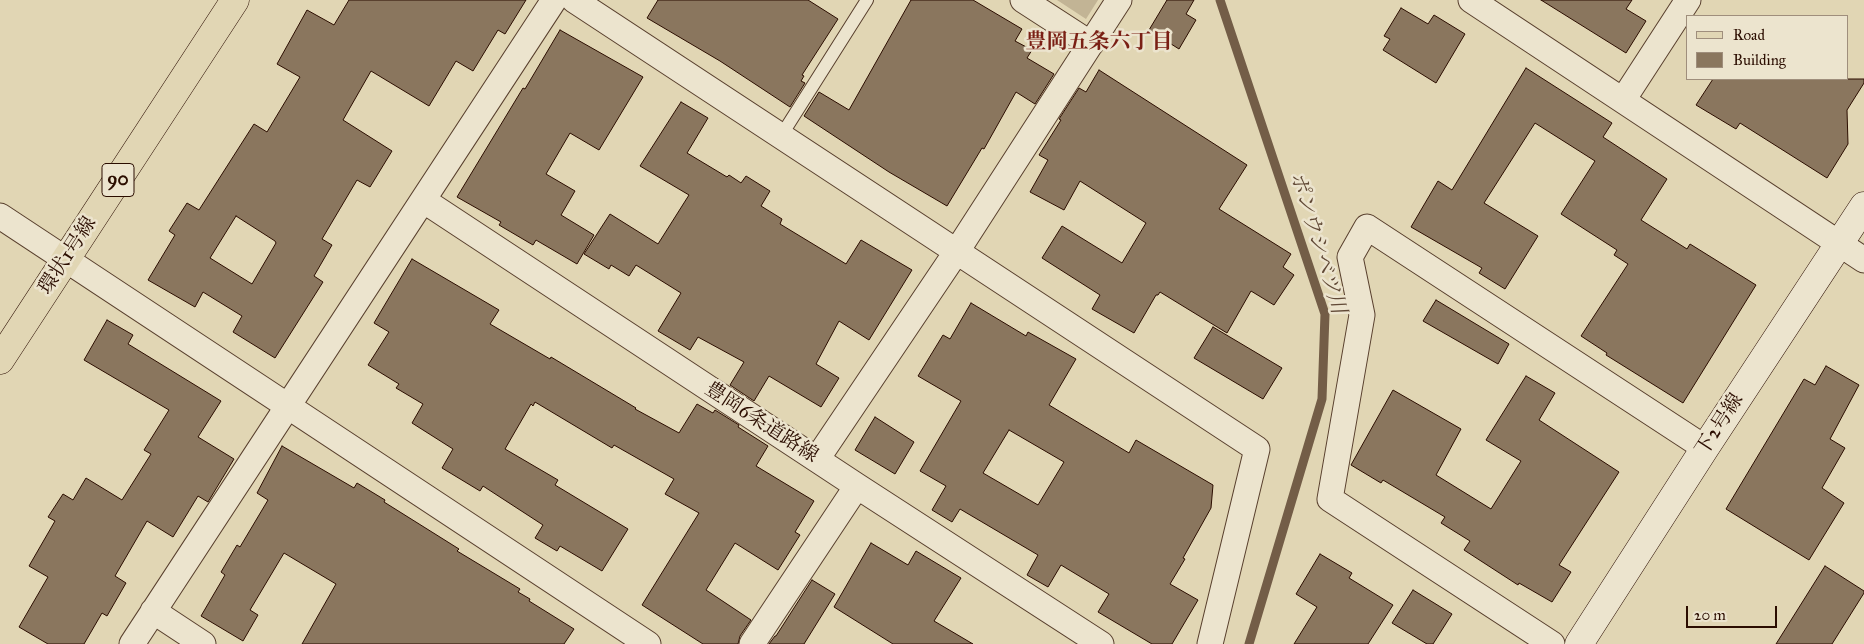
<!DOCTYPE html>
<html>
<head>
<meta charset="utf-8">
<style>
	body { margin:0 }
	#map { position:relative; width:1864px; height:644px; overflow:hidden; background:#e1d6b4; font-family:"IM FELL Great Primer",serif }
	canvas { display:block }
	.legend { position:absolute; left:1686px; top:15px; width:162px; height:65px; box-sizing:border-box; background:#ece4ce; border:1px solid #9f8e7c; margin:0; padding:6px 9px; list-style:none; font-size:15px; color:#2b0d00 }
	.legend li { display:flex; align-items:center; gap:10px; height:25px }
	.legend b { width:25px; border:1px solid #9f8e7c }
	.scale { position:absolute; left:1686px; top:606px; width:91px; height:22px; box-sizing:border-box; border:2px solid #2b0d00; border-top:0; padding-left:6px; font-size:15px; line-height:18px; white-space:nowrap; color:#2b0d00; -webkit-text-stroke:4px #ece4ce; paint-order:stroke }
</style>
</head>
<body>
<div id="map">
<canvas width="1864" height="644"></canvas>
<ul class="legend">
<li><b style="height:6px;background:#e1d6b4"></b>Road</li>
<li><b style="height:14px;background:#8a765e"></b>Building</li>
</ul>
<div class="scale">20 m</div>
</div>
<script>
const context = document.querySelector('canvas').getContext('2d');
context.lineJoin = 'round';
function fillPath(path, color) { context.fillStyle = color; context.fill(path, 'evenodd'); }
const shape = rows => new Path2D(rows.map(r => 'M' + r).join(''));
function stroke(path, color, width, dash) { context.strokeStyle = color; context.lineWidth = width; context.lineCap = dash ? 'butt' : 'round'; context.setLineDash(dash || []); context.stroke(path); }
function label(font, color, halo, rows, align = 'center') {
  context.font = font + ' "IM FELL Great Primer","Noto Serif JP",serif'; context.lineWidth = 5; context.setLineDash([]); context.textBaseline = 'middle'; context.strokeStyle = halo; context.fillStyle = color; for (const [text, x, y, turn = 0] of rows) {
    context.save(); context.translate(x, y); context.rotate((+turn || 0) * Math.PI / 180); context.textAlign = isNaN(turn) ? turn : align; if (halo) context.strokeText(text, 0, 0); context.fillText(text, 0, 0); context.restore();
  }
}
const green = shape([
	[1057,0,1098,0,1086,19]
]);
const stream = shape([
	[1220,0,1325,314,1322,399,1249,644]
]);
const building = shape([
	[349,0,526,0,505,34,498,30,473,71,456,61,429,106,371,71,343,120,392,151,370,187,357,180,322,239,332,245,314,276,323,282,275,358,233,332,242,316,203,292,195,307,148,280,175,235,169,231,187,203,199,210,254,124,267,132,300,77,277,64,307,10,334,25,349,0],
	[236,216,275,241,276,243,252,284,210,258,236,216],
	[658,0,808,0,838,19,802,75,804,76,801,81,805,83,790,107,720,61,647,18,658,0],
	[911,0,973,0,1022,29,1015,41,1032,50,1027,58,1054,74,1035,104,1016,92,984,149,982,148,947,206,889,172,804,116,819,92,849,110,911,0],
	[1167,0,1194,0,1186,14,1196,20,1179,49,1149,30,1167,0],
	[1541,0,1632,0,1626,9,1646,21,1626,53,1541,0],
	[1401,8,1428,24,1434,15,1465,34,1436,83,1383,50,1390,39,1384,36,1401,8],
	[560,30,643,77,599,150,570,133,546,174,575,191,561,215,594,235,577,264,536,240,533,245,499,225,501,222,457,197,523,88,525,89,560,30],
	[1526,68,1612,123,1603,137,1667,179,1641,220,1687,249,1690,244,1756,285,1683,403,1606,355,1607,353,1581,336,1628,264,1614,255,1617,250,1561,214,1595,161,1535,123,1484,203,1538,236,1505,289,1479,273,1482,268,1411,227,1438,181,1452,190,1526,68],
	[1099,70,1247,165,1219,209,1291,254,1283,267,1294,275,1274,305,1251,291,1227,333,1160,292,1158,295,1156,295,1134,333,1092,309,1100,295,1042,258,1062,226,1122,263,1146,223,1080,181,1064,210,1030,192,1048,160,1039,155,1061,120,1059,119,1079,88,1086,92,1099,70],
	[1713,79,1864,79,1864,83,1847,110,1848,144,1827,178,1740,123,1736,129,1696,105,1713,79],
	[681,102,708,118,687,153,727,177,729,175,741,183,746,176,770,191,761,206,782,219,780,224,846,264,861,240,912,270,869,340,839,321,816,364,839,378,821,407,769,376,754,401,730,385,744,362,698,337,690,350,658,331,681,293,636,265,629,276,611,265,609,269,584,254,610,214,658,244,689,195,640,166,681,102],
	[412,259,499,310,490,324,550,359,551,357,636,408,635,409,679,433,697,404,711,412,713,413,715,410,739,425,738,427,768,446,756,466,814,501,795,532,800,535,778,570,735,543,706,590,751,620,740,636,738,644,703,644,642,605,699,513,665,494,674,479,614,445,612,448,535,402,533,406,531,404,505,449,558,480,555,485,628,529,602,571,560,546,557,551,535,538,543,525,483,486,480,491,442,468,453,449,412,423,423,404,396,388,399,384,368,365,389,332,374,323,412,259],
	[1436,300,1509,344,1498,364,1423,321,1436,300],
	[971,303,1026,336,1028,332,1076,359,1049,405,1129,453,1136,440,1213,485,1211,508,1183,558,1185,559,1170,584,1198,600,1172,644,1152,644,1098,612,1109,594,1061,565,1048,587,1027,575,1038,555,960,509,952,522,932,510,946,486,920,471,961,401,918,376,943,335,950,339,971,303],
	[1009,430,1064,462,1038,505,983,473,1009,430],
	[107,320,133,335,128,344,221,401,198,437,234,459,208,502,198,496,173,537,147,521,115,576,126,583,107,616,102,613,84,644,48,644,19,627,48,577,29,566,55,521,48,517,63,494,73,500,86,478,122,500,151,454,144,450,169,410,84,360,107,320],
	[1213,327,1282,368,1263,399,1194,358,1213,327],
	[1826,366,1859,385,1830,439,1845,448,1822,488,1844,503,1809,560,1726,509,1804,379,1815,385,1826,366],
	[1526,376,1555,393,1539,420,1619,472,1559,565,1571,572,1552,602,1519,583,1518,585,1464,550,1470,541,1441,523,1445,517,1383,480,1381,483,1351,465,1393,390,1461,429,1436,475,1491,509,1521,461,1486,440,1526,376],
	[875,417,914,442,895,474,855,450,875,417],
	[282,446,354,488,357,483,385,500,384,502,459,549,457,551,520,589,518,592,530,599,529,601,574,629,564,644,302,644,336,584,284,553,250,610,258,615,243,641,201,616,225,575,221,572,237,545,240,547,268,500,257,493,282,446],
	[871,543,908,565,916,551,961,578,934,621,973,644,893,644,834,607,871,543],
	[1320,554,1352,573,1349,578,1393,605,1368,644,1294,644,1317,607,1296,594,1320,554],
	[1825,566,1864,591,1864,593,1832,644,1776,644,1825,566],
	[812,580,835,594,804,644,769,644,775,636,776,636,812,580],
	[1413,590,1452,614,1433,644,1427,644,1392,623,1413,590]
]);
const lane = shape([
	[781,136,867,0]
]);
const street = shape([
	[574,0,1257,449,1210,644],
	[1023,0,1091,44],
	[1471,0,1864,260],
	[1623,100,1688,0],
	[423,200,857,486,1101,644],
	[0,216,648,644],
	[817,459,957,251,1119,0],
	[153,611,203,644],
	[132,644,554,0],
	[752,644,857,486],
	[1552,644,1330,499,1362,315,1350,257,1367,227,1705,448]
]);
const secondary = shape([
	[1579,644,1705,448,1864,206]
]);
const primary = shape([
	[0,360,235,0]
]);
const shields = [
	[118,180,32]
];
const shieldNames = [
	["90",118,180]
];
const streetNames = [
	["環状1号線",68,256,-57],
	["豊岡6条道路線",761,423,33],
	["下2号線",1720,425,-57]
];
const neighbourhoodNames = [
	["豊岡五条六丁目",1099,43]
];
const waterNames = [
	["ポンウシベツ川",1317,243,73]
];
fillPath(green, '#c2b495');
stroke(stream, '#735d47', 9);
fillPath(building, '#8a765e');
stroke(building, '#2b0d00', 1);
stroke(lane, '#583f2d', 14);
stroke(street, '#583f2d', 27);
stroke(secondary, '#2b0d00', 29);
stroke(primary, '#2b0d00', 29);
stroke(lane, '#ece4ce', 12);
stroke(street, '#ece4ce', 25);
stroke(secondary, '#ece4ce', 28);
stroke(primary, '#e1d6b4', 28);
for (const [x, y, w] of shields) { const box = new Path2D(); box.roundRect(x - w / 2, y - 16.5, w, 33, 4); context.fillStyle = '#ece4ce'; context.fill(box); stroke(box, '#2b0d00', 1); }
label('bold 19px', '#2b0d00', null, shieldNames);
label('20px', '#2b0d00', '#ece4ce', streetNames);
label('bold 21px', '#7a1f14', '#ece4ce', neighbourhoodNames);
label('italic 21px', '#614936', '#ece4ce', waterNames);
</script>
</body>
</html>
